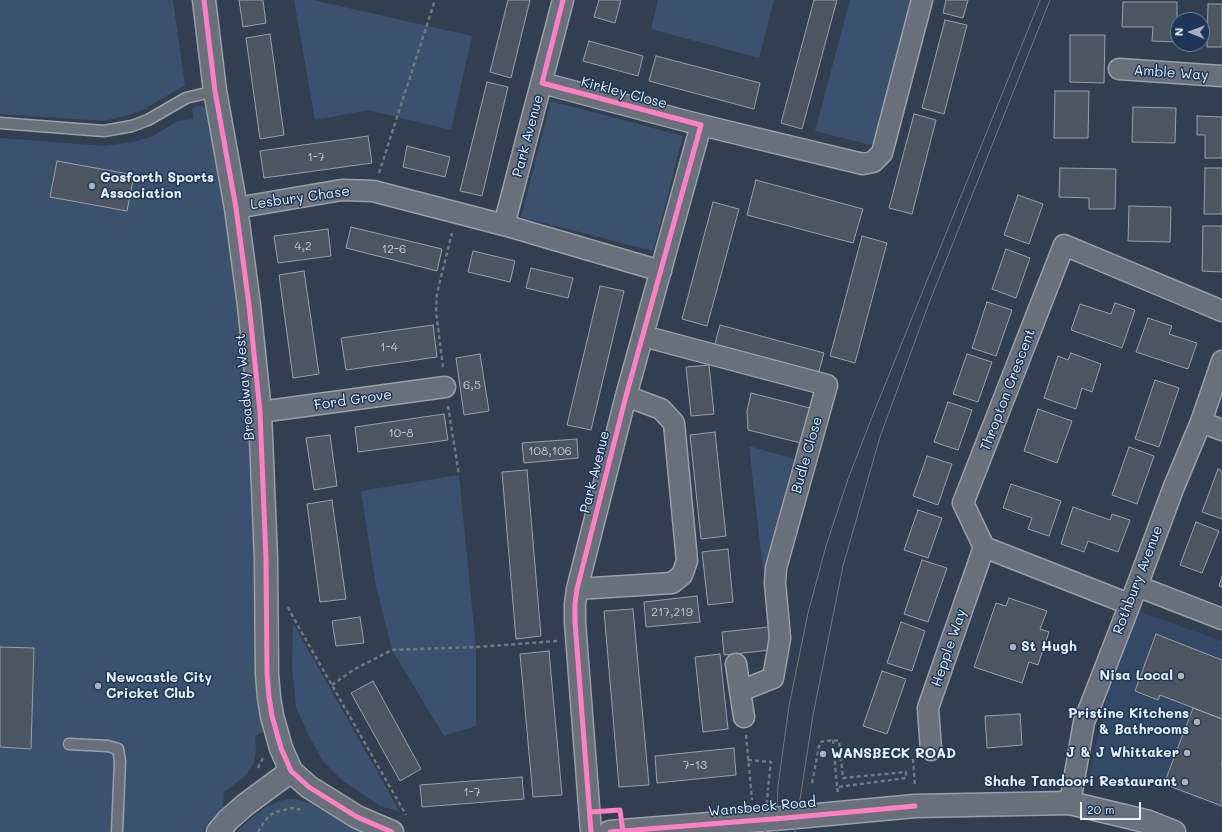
<!DOCTYPE html>
<html>
<head>
<meta charset="utf-8">
<style>
	body { margin:0 }
	#map { position:relative; width:1222px; height:832px; overflow:hidden; background:#323f50; font-family:Mali,sans-serif }
	canvas { display:block }
	.north { position:absolute; left:1170px; top:12px; width:40px; height:40px; box-sizing:border-box; background:#1d3557; border:1px solid #6e8097; border-radius:50%; rotate:271deg; font-size:11px; font-weight:700; line-height:16px; text-align:center; color:#e8f1f8 }
	.north::after { content:''; display:block; margin:auto; width:14px; height:18px; background:#a8b3bd; clip-path:polygon(50% 0,100% 100%,50% 72%,0 100%) }
	.scale { position:absolute; left:1080px; top:802px; width:61px; height:18px; box-sizing:border-box; border:2px solid #e8f1f8; border-top:0; padding-left:5px; font-size:12px; line-height:14px; white-space:nowrap; color:#e8f1f8; -webkit-text-stroke:3px #1d3557; paint-order:stroke }
</style>
</head>
<body>
<div id="map">
<canvas width="1222" height="832"></canvas>
<div class="north">N</div>
<div class="scale">20 m</div>
</div>
<script>
const context = document.querySelector('canvas').getContext('2d');
context.lineJoin = 'round';
function fillPath(path, color) { context.fillStyle = color; context.fill(path, 'evenodd'); }
const shape = rows => new Path2D(rows.map(r => 'M' + r).join(''));
function stroke(path, color, width, dash) { context.strokeStyle = color; context.lineWidth = width; context.lineCap = dash ? 'butt' : 'round'; context.setLineDash(dash || []); context.stroke(path); }
function label(font, color, halo, rows, align = 'center') {
  context.font = font + ' Mali,sans-serif'; context.lineWidth = 3; context.setLineDash([]); context.textBaseline = 'middle'; context.strokeStyle = halo; context.fillStyle = color; for (const [text, x, y, turn = 0] of rows) {
    context.save(); context.translate(x, y); context.rotate((+turn || 0) * Math.PI / 180); context.textAlign = isNaN(turn) ? turn : align; if (halo) context.strokeText(text, 0, 0); context.fillText(text, 0, 0); context.restore();
  }
}
const built = shape([
	[1138,611,1222,641,1222,809,1155,782,1089,776,1106,699]
]);
const green = shape([
	[0,0,173,0,185,86,171,93,145,109,129,115,104,121,0,114],
	[294,0,313,0,472,36,451,130,368,110,315,120],
	[658,0,774,0,759,58,651,29],
	[850,0,913,0,876,140,870,145,815,131],
	[551,101,683,136,653,251,521,217],
	[196,106,203,106,209,111,233,265,245,364,256,529,255,634,258,694,263,732,255,736,256,751,253,765,245,776,224,792,223,807,215,815,202,832,0,832,0,138,104,146,134,142,153,136,178,121,194,119,192,108],
	[749,446,794,459,763,571],
	[459,475,476,647,476,726,444,736,392,650,375,581,361,491],
	[293,623,400,812,380,806,343,781,323,761,310,738,296,707,292,666],
	[294,799,307,802,362,832,237,832,250,819,268,806,283,800]
]);
const building = shape([
	[239,0,263,0,266,23,243,27,239,0],
	[508,0,530,0,511,78,490,72,508,0],
	[599,0,621,0,615,23,594,17,599,0],
	[814,0,837,0,802,129,781,123,814,0],
	[946,0,968,0,963,18,943,13,946,0],
	[1123,2,1177,2,1177,42,1152,41,1153,27,1122,27,1123,2],
	[1208,4,1222,4,1222,47,1207,47,1208,4],
	[945,20,967,25,944,114,922,108,945,20],
	[270,34,284,135,260,139,246,38,270,34],
	[1070,35,1105,35,1104,83,1070,82,1070,35],
	[589,41,643,56,638,76,583,61,589,41],
	[656,56,760,83,754,109,649,81,656,56],
	[487,82,508,87,482,196,460,191,487,82],
	[1055,91,1089,91,1088,138,1054,138,1055,91],
	[1133,107,1176,108,1175,143,1132,142,1133,107],
	[914,114,936,120,912,214,889,208,914,114],
	[1197,116,1222,117,1222,158,1205,158,1205,135,1197,135,1197,116],
	[368,136,372,163,264,178,260,151,368,136],
	[407,146,450,157,445,177,403,167,407,146],
	[57,161,134,175,127,211,50,197,57,161],
	[1060,168,1116,169,1115,209,1089,209,1089,198,1059,197,1060,168],
	[1205,168,1222,168,1222,214,1204,214,1205,168],
	[756,180,863,209,853,243,747,215,756,180],
	[1018,195,1043,204,1029,244,1004,235,1018,195],
	[713,202,739,209,707,326,682,319,713,202],
	[1129,206,1171,207,1170,242,1128,241,1129,206],
	[1203,226,1222,226,1222,272,1202,271,1203,226],
	[351,227,442,249,437,271,346,248,351,227],
	[328,229,331,256,278,263,274,236,328,229],
	[862,236,887,243,855,363,830,356,862,236],
	[1006,249,1030,258,1016,298,992,289,1006,249],
	[473,251,515,261,510,282,468,272,473,251],
	[531,268,573,278,568,298,526,288,531,268],
	[304,271,319,374,293,378,279,275,304,271],
	[600,286,624,291,591,430,567,425,600,286],
	[987,302,1012,310,996,356,972,348,987,302],
	[1115,303,1135,310,1122,348,1071,330,1080,304,1111,314,1115,303],
	[1148,318,1172,326,1169,334,1197,343,1188,369,1136,352,1148,318],
	[433,325,437,357,346,370,341,338,433,325],
	[720,325,824,353,817,379,713,351,720,325],
	[1071,353,1101,364,1092,392,1082,388,1076,409,1044,398,1058,356,1068,360,1071,353],
	[480,354,489,411,464,415,456,358,480,354],
	[967,354,992,362,978,402,953,394,967,354],
	[709,365,714,414,691,416,686,367,709,365],
	[1155,380,1179,388,1159,447,1135,439,1155,380],
	[751,393,810,408,801,443,748,430,747,411,751,393],
	[948,402,972,410,958,450,934,442,948,402],
	[1038,409,1072,421,1057,463,1024,451,1038,409],
	[444,414,448,440,358,452,355,427,444,414],
	[715,432,726,536,701,539,690,435,715,432],
	[330,435,337,486,314,490,306,438,330,435],
	[577,439,578,458,524,463,522,443,577,439],
	[1129,447,1154,456,1137,504,1112,495,1129,447],
	[927,456,952,464,938,505,913,496,927,456],
	[1218,469,1222,471,1222,519,1202,512,1218,469],
	[527,470,541,636,516,639,502,472,527,470],
	[1011,484,1061,501,1049,536,1028,529,1032,518,1003,508,1011,484],
	[332,500,346,599,320,602,307,504,332,500],
	[1073,507,1110,520,1112,514,1130,520,1118,552,1088,541,1084,552,1061,544,1073,507],
	[918,510,942,518,928,558,904,550,918,510],
	[1196,522,1219,531,1202,573,1180,565,1196,522],
	[728,549,733,602,708,605,702,552,728,549],
	[922,560,947,568,928,622,904,614,922,560],
	[1222,577,1222,587,1219,586,1222,577],
	[697,596,700,622,646,627,644,602,697,596],
	[1009,598,1047,611,1040,629,1049,632,1038,665,1029,662,1022,683,974,667,996,603,1006,606,1009,598],
	[633,609,649,785,619,787,604,611,633,609],
	[360,617,364,643,336,646,332,621,360,617],
	[901,622,925,631,912,671,887,663,901,622],
	[768,627,771,650,724,655,722,632,768,627],
	[1156,634,1222,660,1222,719,1160,695,1158,700,1135,691,1156,634],
	[0,647,34,648,31,749,0,747,0,647],
	[549,651,562,795,533,797,520,654,549,651],
	[720,654,728,729,703,732,695,657,720,654],
	[882,671,906,679,887,734,863,726,882,671],
	[373,681,421,769,400,781,351,693,373,681],
	[1193,708,1222,719,1222,762,1221,764,1222,765,1222,806,1164,784,1193,708],
	[1020,714,1022,745,987,748,985,716,1020,714],
	[734,748,736,775,657,783,655,756,734,748],
	[522,777,524,799,422,807,420,785,522,777]
]);
const path = shape([
	[379,173,435,0],
	[443,367,436,311,437,293,452,233],
	[448,406,459,475],
	[288,607,293,617,406,815],
	[332,685,353,670,392,650,476,647,558,641],
	[746,735,752,800],
	[833,740,837,787],
	[913,759,915,786],
	[748,760,771,762,768,788],
	[258,768,263,758],
	[812,783,820,742,833,740,839,741,843,778,906,772,906,778,837,787,838,793],
	[258,832,264,822,270,815,276,812,292,808,303,810]
]);
const service = shape([
	[0,123,104,131,132,126,148,120,186,98,215,91],
	[69,744,108,746,118,749,120,761,117,832]
]);
const minor = shape([
	[1119,69,1222,76],
	[542,83,701,125,863,164,873,162,882,153,922,0],
	[236,208,342,190,373,191,504,225,661,271],
	[504,225,563,0],
	[643,336,827,385,776,568,775,583,780,638,773,678,740,691],
	[260,412,445,387],
	[1201,422,1222,430],
	[1137,586,1222,619],
	[577,589,672,583,682,575,687,561,674,423,661,409,626,396],
	[1129,604,984,547,963,503,1064,245,1222,311],
	[736,664,744,717],
	[931,750,928,708,984,547],
	[1070,803,1084,722,1137,586,1173,489,1201,422,1222,361],
	[591,832,575,622,575,604,577,589,626,396,701,125]
]);
const tertiary = shape([
	[204,0,215,91,236,208,249,305,260,412,266,559,267,674,269,697,272,716,281,748,291,771,309,787,357,817,392,832],
	[218,832,228,820,245,805,291,771],
	[610,832,785,818,915,806,1070,803,1149,822,1174,832]
]);
const tram = shape([
	[776,832,778,786,789,706,808,613,826,546,848,479,872,417,1040,0],
	[795,832,813,715,843,566,880,437,929,303,1050,0]
]);
const pathBridge = shape([
	[765,832,768,788]
]);
const cycleway = shape([
	[204,0,215,91,236,208,249,305,260,412,266,559,267,674,269,697,272,716,281,748,291,771,309,787,357,817,392,832],
	[563,0,542,83,701,125,626,396,577,589,575,604,575,622,591,832],
	[590,812,620,810,623,832],
	[610,832,785,818,915,806]
]);
const markers = [
	[92,186,4,"#a8b3bd"],
	[1013,647,4,"#a8b3bd"],
	[1181,676,4,"#a8b3bd"],
	[98,686,4,"#a8b3bd"],
	[1197,722,4,"#a8b3bd"],
	[1187,753,4,"#a8b3bd"],
	[823,754,4,"#a8b3bd"],
	[1185,782,4,"#a8b3bd"]
];
const numberNames = [
	["1-7",316,157],
	["4,2",303,246],
	["12-6",394,249],
	["1-4",389,347],
	["6,5",472,385],
	["10-8",401,433],
	["108,106",550,451],
	["217,219",672,612],
	["7-13",695,765],
	["1-7",472,792]
];
const streetNames = [
	["Amble Way",1171,73,4],
	["Kirkley Close",624,93,15],
	["Park Avenue",528,136,-75],
	["Lesbury Chase",300,198,-8],
	["Broadway West",245,387,-95],
	["Thropton Crescent",1008,390,-69],
	["Ford Grove",353,400,-8],
	["Budle Close",807,455,-74],
	["Park Avenue",595,472,-76],
	["Rothbury Avenue",1138,580,-69],
	["Hepple Way",949,648,-71],
	["Wansbeck Road",762,807,-5]
];
const poiNames = [
	["Gosforth Sports",100,178],
	["Association",100,194],
	["St Hugh",1021,647],
	["Nisa Local",1173,676,"right"],
	["Newcastle City",106,678],
	["Cricket Club",106,694],
	["Pristine Kitchens",1189,714,"right"],
	["& Bathrooms",1189,730,"right"],
	["J & J Whittaker",1179,753,"right"],
	["WANSBECK ROAD",831,754],
	["Shahe Tandoori Restaurant",1177,782,"right"]
];
fillPath(built, '#334965');
fillPath(green, '#3c516d');
fillPath(building, '#4c5663');
stroke(building, '#99a0aa', 1);
stroke(service, '#99a0aa', 13);
stroke(minor, '#99a0aa', 23);
stroke(tertiary, '#99a0aa', 25);
stroke(path, '#707881', 2.5, [4, 3]);
stroke(service, '#67707b', 10);
stroke(minor, '#67707b', 20);
stroke(tertiary, '#67707b', 22);
stroke(tram, '#707881', 1);
stroke(pathBridge, '#707881', 2.5, [4, 3]);
stroke(cycleway, '#ff80c0', 5);
for (const [x, y, r, color] of markers) { const dot = new Path2D(); dot.arc(x, y, r, 0, 2 * Math.PI); context.fillStyle = color; context.fill(dot); stroke(dot, '#1d3557', 1.5); }
label('12px', '#c1cad3', null, numberNames);
label('14px', '#e8f1f8', '#1d3557', streetNames);
label('bold 14px', '#e8f1f8', '#1d3557', poiNames, 'left');
</script>
</body>
</html>
